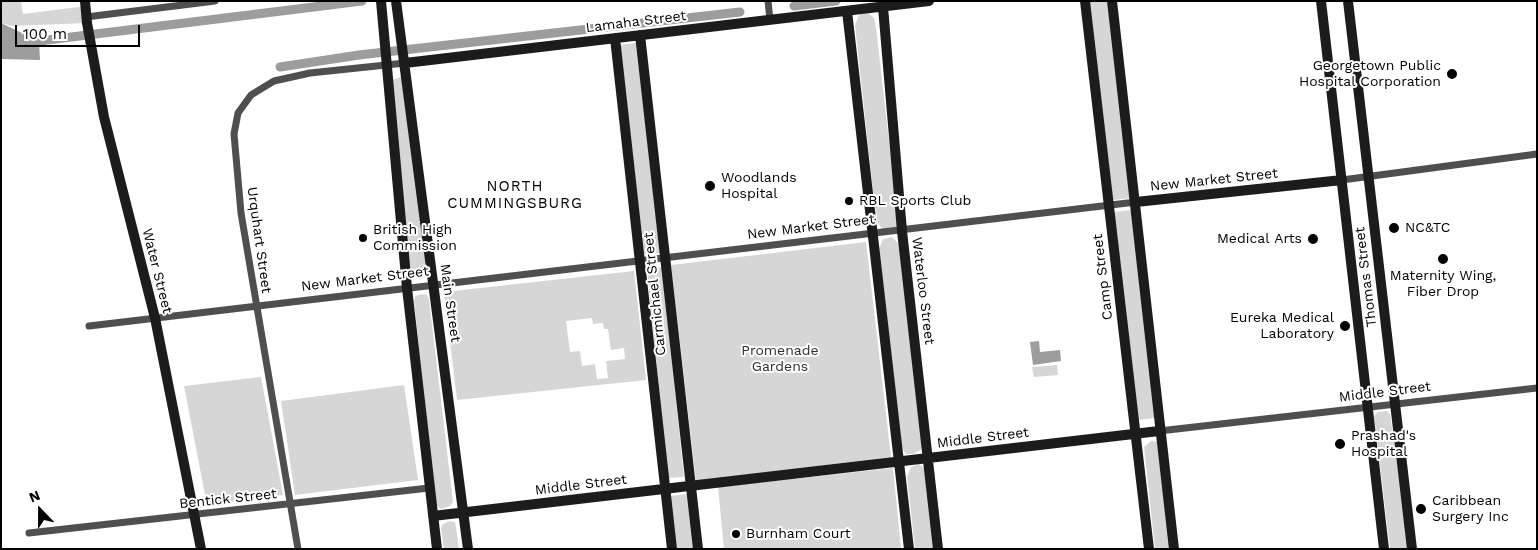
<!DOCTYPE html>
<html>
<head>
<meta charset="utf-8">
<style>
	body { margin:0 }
	#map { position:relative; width:1538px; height:550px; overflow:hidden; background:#fff; font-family:"Work Sans",sans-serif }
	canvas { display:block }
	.frame { position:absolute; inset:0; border:2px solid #000; pointer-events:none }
	.north { position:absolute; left:15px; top:485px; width:50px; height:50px; -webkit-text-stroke:4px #fff; paint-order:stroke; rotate:338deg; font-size:14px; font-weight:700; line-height:20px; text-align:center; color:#000 }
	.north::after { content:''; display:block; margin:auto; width:18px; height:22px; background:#000; clip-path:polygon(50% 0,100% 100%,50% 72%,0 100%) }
	.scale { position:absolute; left:15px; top:25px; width:125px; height:22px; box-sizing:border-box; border:2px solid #000; border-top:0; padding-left:6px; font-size:15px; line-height:18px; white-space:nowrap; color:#000; -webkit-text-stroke:4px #fff; paint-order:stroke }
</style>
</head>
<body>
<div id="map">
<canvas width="1538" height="550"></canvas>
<div class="frame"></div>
<div class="north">N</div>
<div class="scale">100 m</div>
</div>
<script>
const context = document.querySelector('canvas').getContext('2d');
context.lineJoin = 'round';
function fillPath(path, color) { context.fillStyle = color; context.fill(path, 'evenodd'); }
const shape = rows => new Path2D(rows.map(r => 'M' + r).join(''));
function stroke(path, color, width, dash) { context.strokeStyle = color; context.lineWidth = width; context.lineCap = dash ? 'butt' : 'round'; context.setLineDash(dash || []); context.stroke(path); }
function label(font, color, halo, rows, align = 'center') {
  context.font = font + ' "Work Sans",sans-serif'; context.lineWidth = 4; context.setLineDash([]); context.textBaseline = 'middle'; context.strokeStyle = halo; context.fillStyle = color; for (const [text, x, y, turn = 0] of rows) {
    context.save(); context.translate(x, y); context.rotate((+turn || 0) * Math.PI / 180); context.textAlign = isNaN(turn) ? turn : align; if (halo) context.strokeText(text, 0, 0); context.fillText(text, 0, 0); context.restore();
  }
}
const green = shape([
	[1,1,21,1,23,14,86,6,87,23,12,26,1,23],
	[1089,1,1109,1,1130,198,1113,200],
	[863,13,868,13,874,18,876,27,896,204,898,225,895,228,882,229,878,223,874,200,855,25,859,15],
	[636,43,660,253,644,254,620,45],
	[401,77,405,81,427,270,424,274,415,277,410,273,392,80],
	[1133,210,1155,418,1138,420,1113,212],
	[892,237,898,243,900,251,920,428,922,449,913,454,906,454,902,448,879,249,883,239],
	[866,242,891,457,696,481,671,265],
	[662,267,684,477,668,478,647,269],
	[634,271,646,380,457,400,444,292],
	[592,318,593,324,603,323,604,329,608,329,611,350,624,348,625,359,606,361,608,378,597,379,595,364,582,366,580,351,570,352,566,321],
	[422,294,427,295,429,299,453,502,450,506,441,509,436,505,414,301,415,296],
	[1057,365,1058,375,1034,377,1032,367],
	[261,377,283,495,207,505,184,386],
	[404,385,418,480,295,495,281,401],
	[1387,411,1390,414,1409,549,1390,549,1374,416,1378,412],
	[1151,441,1157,442,1171,549,1155,549,1144,447],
	[919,464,926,470,935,549,915,549,907,477,911,467],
	[893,468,901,549,724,549,718,487],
	[688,494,694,549,676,549,670,496],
	[450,521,455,522,456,527,459,549,444,549,441,528,443,524]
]);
const water = shape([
	[1,23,39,41,40,60,1,59],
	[1039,341,1040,352,1060,350,1061,361,1033,365,1030,342]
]);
const canal = shape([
	[794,6,836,1],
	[39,41,362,1],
	[280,67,359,55,740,12]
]);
const street = shape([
	[768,1,770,20],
	[86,17,215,1],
	[1342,180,1537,154],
	[89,326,1136,202],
	[1159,431,1537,388],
	[29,533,429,488],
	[298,549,241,213,234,134,238,113,251,95,274,81,310,73,405,63]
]);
const secondary = shape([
	[85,1,87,23,104,117,155,318,201,549],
	[381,1,407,288,437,549],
	[396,1,468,549],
	[1085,1,1149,549],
	[1112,1,1174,549],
	[1321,1,1384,549],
	[1348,1,1412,549],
	[883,7,902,231,938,549],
	[847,11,909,549],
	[640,35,698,549],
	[615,38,672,549],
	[405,63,929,1],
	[1136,202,1342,180],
	[433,516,1159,431]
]);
const markers = [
	[1452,74,6,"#000"],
	[710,186,6,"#000"],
	[849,201,5,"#000"],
	[1394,228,6,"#000"],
	[363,238,5,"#000"],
	[1313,239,6,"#000"],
	[1443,259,6,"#000"],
	[1345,326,6,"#000"],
	[1340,444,6,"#000"],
	[1421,509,6,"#000"],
	[736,534,5,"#000"]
];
const streetNames = [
	["Lamaha Street",636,22,-7],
	["New Market Street",1214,180,-6],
	["New Market Street",811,227,-7],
	["Urquhart Street",259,240,82],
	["Water Street",157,271,76],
	["Camp Street",1103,277,-97],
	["Thomas Street",1366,277,-97],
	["New Market Street",365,279,-7],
	["Waterloo Street",923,291,83],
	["Carmichael Street",655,294,-96],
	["Main Street",450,303,82],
	["Middle Street",1385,392,-7],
	["Middle Street",983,438,-7],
	["Middle Street",581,485,-7],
	["Bentick Street",228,499,-6]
];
const poiNames = [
	["Georgetown Public",1441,66,"right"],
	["Hospital Corporation",1441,82,"right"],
	["Woodlands",721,178],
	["Hospital",721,194],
	["RBL Sports Club",859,201],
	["NC&TC",1405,228],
	["British High",373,230],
	["Commission",373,246],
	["Medical Arts",1302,239,"right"],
	["Maternity Wing,",1443,276,"center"],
	["Fiber Drop",1443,292,"center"],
	["Eureka Medical",1334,318,"right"],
	["Laboratory",1334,334,"right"],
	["Prashad's",1351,436],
	["Hospital",1351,452],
	["Caribbean",1432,501],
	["Surgery Inc",1432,517],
	["Burnham Court",746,534]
];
const parkNames = [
	["Promenade",780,351],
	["Gardens",780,367]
];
const neighbourhoodNames = [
	["NORTH",515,187],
	["CUMMINGSBURG",515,204]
];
fillPath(green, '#d6d6d6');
fillPath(water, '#9d9d9d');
stroke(canal, '#9d9d9d', 9);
stroke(street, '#4f4f4f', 7);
stroke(secondary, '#1c1c1c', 10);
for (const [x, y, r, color] of markers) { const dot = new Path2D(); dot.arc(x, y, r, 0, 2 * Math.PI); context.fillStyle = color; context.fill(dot); stroke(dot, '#fff', 2); }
label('14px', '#000', '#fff', streetNames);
label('14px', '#000', '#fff', poiNames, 'left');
label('14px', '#2d2d2d', '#fff', parkNames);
context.letterSpacing = '1px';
label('15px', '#000', '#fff', neighbourhoodNames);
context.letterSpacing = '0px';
</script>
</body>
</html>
